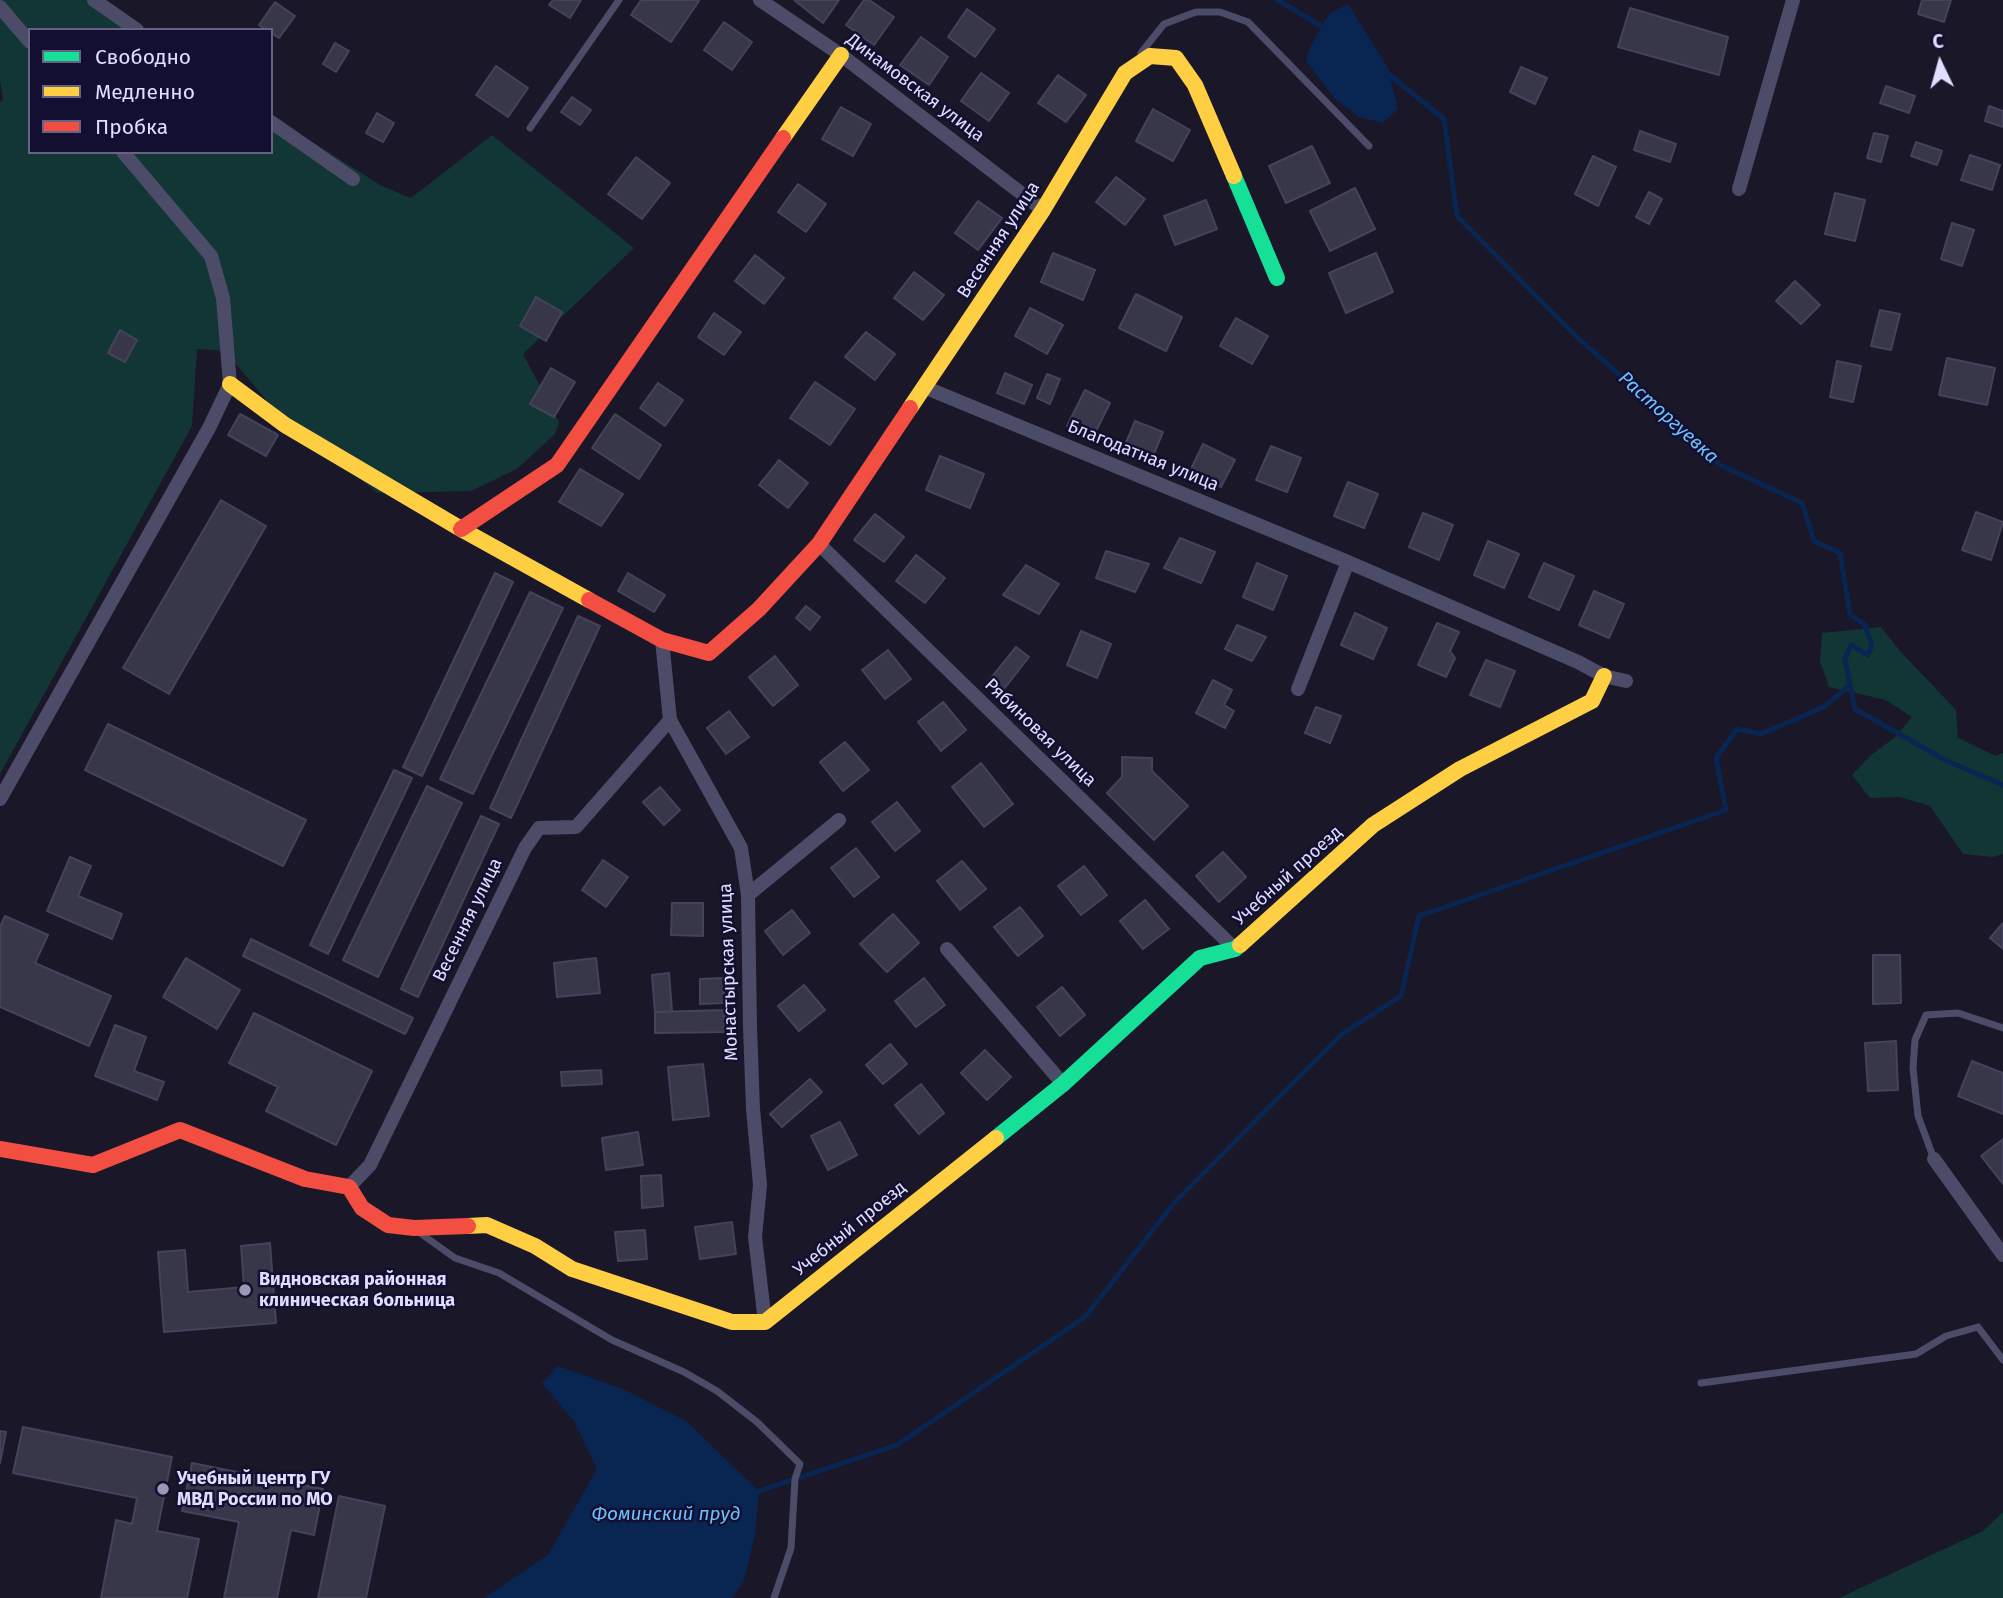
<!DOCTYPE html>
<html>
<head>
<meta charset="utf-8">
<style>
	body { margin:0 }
	#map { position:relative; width:2003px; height:1598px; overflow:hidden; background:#191728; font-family:"Fira Sans",sans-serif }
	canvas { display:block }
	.legend { position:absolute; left:28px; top:28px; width:245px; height:126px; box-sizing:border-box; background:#130f30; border:2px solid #656283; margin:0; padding:9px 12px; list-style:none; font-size:21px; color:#e0deff }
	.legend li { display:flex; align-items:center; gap:14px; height:35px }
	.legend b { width:35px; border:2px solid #656283 }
	.north { position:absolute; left:1905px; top:28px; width:70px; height:70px; -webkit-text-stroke:5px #130f30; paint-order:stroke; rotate:355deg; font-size:19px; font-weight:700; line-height:28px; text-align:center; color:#e0deff }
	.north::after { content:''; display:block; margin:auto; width:24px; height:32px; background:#e0deff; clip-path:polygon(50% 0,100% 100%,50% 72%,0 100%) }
</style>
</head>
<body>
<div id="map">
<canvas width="2003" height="1598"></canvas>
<ul class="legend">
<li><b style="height:9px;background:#16e098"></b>Свободно</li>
<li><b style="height:9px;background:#ffcf43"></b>Медленно</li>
<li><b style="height:9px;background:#f24e42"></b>Пробка</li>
</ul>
<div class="north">С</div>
</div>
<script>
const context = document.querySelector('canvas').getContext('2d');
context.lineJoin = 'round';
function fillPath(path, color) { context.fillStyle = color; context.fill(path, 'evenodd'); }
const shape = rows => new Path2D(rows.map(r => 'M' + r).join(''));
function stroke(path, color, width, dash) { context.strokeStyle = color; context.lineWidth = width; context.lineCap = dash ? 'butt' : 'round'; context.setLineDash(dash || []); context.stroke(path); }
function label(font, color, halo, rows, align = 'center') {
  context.font = font + ' "Fira Sans",sans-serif'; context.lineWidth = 5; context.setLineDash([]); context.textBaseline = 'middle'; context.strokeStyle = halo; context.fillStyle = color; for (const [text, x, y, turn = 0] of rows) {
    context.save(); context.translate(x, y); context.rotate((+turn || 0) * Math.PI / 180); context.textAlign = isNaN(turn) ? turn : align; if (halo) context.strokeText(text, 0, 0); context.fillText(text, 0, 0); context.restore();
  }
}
const green = shape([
	[0,0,90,0,135,30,30,30,30,152,271,152,271,116,382,186,411,198,492,135,634,248,523,354,559,422,555,434,517,469,471,491,378,493,284,421,225,351,197,349,192,426,0,774,0,102,3,100,0,81],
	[1881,627,1900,651,1956,710,1958,738,1996,756,2003,753,2003,854,1993,857,1963,854,1930,806,1900,797,1870,798,1852,775,1871,755,1894,738,1912,717,1886,700,1829,687,1820,661,1822,633],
	[2003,1512,2003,1598,1839,1598,1983,1531]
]);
const water = shape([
	[1348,4,1388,68,1398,109,1383,123,1359,117,1335,99,1306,61,1311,45,1330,13],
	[558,1366,625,1390,686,1421,759,1491,755,1534,744,1581,732,1598,484,1598,548,1555,597,1469,574,1421,542,1383]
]);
const stream = shape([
	[1278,0,1326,29],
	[1385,71,1444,119,1457,216,1576,336,1720,465,1802,503,1814,541,1840,553,1850,614,1865,625,1872,645,1868,655,1851,645,1845,659,1855,709,1947,761,2003,785],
	[759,1491,897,1445,1085,1317,1175,1202,1342,1034,1401,996,1419,916,1726,810,1716,758,1737,729,1761,734,1824,707,1850,685]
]);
const building = shape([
	[553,0,581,0,570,18,549,5,553,0],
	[641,0,697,0,699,1,671,42,631,15,641,0],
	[794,0,839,0,823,23,794,0],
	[864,0,869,0,894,17,874,45,846,25,864,0],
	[1922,0,1951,0,1944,22,1918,14,1922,0],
	[275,2,295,16,279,38,271,33,271,30,266,30,259,25,275,2],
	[1630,8,1728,37,1719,75,1618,47,1630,8],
	[967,9,995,29,975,57,948,37,967,9],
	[724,22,752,42,732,70,704,50,724,22],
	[921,37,948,57,929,85,900,65,921,37],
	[335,43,349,51,336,72,323,64,335,43],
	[496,66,528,88,508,117,476,95,496,66],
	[1521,67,1547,78,1535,104,1510,92,1521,67],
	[981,73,1009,93,989,121,961,101,981,73],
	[1058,75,1086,95,1066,122,1038,103,1058,75],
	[1886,86,1915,96,1909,113,1880,103,1886,86],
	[572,97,591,110,580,125,561,112,572,97],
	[1989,106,2003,111,2003,127,1985,121,1989,106],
	[841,107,871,124,853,156,822,139,841,107],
	[1153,109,1190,130,1173,161,1136,141,1153,109],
	[377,113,394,123,383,142,366,133,377,113],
	[1640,131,1676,144,1670,162,1634,150,1640,131],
	[1874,133,1888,136,1881,162,1867,158,1874,133],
	[1916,142,1942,151,1937,165,1911,156,1916,142],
	[1312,146,1330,183,1286,203,1269,166,1312,146],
	[1970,155,2000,165,1992,190,1961,180,1970,155],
	[1593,156,1616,167,1598,206,1575,194,1593,156],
	[636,157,670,183,642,219,608,194,636,157],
	[1116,177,1145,199,1125,225,1096,202,1116,177],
	[798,184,826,204,806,232,778,212,798,184],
	[1355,188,1375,229,1330,251,1310,211,1355,188],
	[1649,192,1662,199,1649,224,1636,217,1649,192],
	[1835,193,1865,200,1855,241,1825,234,1835,193],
	[1206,200,1217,229,1175,245,1164,216,1206,200],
	[978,201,1002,218,978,250,955,233,978,201],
	[1952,223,1974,230,1962,266,1941,259,1952,223],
	[1053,253,1095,270,1083,300,1041,282,1053,253],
	[1376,253,1393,292,1346,313,1329,273,1376,253],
	[755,255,784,278,764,304,735,281,755,255],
	[914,272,944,295,923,320,894,298,914,272],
	[1795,281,1820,305,1801,324,1776,301,1795,281],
	[1136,294,1182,317,1166,351,1119,328,1136,294],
	[536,297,562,312,546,341,520,326,536,297],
	[1030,308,1063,325,1047,354,1015,336,1030,308],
	[1880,310,1900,314,1891,350,1871,346,1880,310],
	[714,313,741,332,724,355,698,337,714,313],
	[1236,318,1268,336,1252,364,1220,346,1236,318],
	[120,330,137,340,125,362,108,353,120,330],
	[866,332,895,354,875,380,845,357,866,332],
	[1947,358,1995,368,1987,405,1939,395,1947,358],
	[1837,361,1861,366,1853,402,1830,397,1837,361],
	[551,368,575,382,554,417,530,404,551,368],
	[1005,373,1032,385,1024,404,997,393,1005,373],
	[1047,374,1060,379,1050,404,1037,398,1047,374],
	[815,382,855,409,830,445,790,418,815,382],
	[658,383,683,400,665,426,640,408,658,383],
	[1085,390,1110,403,1092,439,1067,426,1085,390],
	[240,414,278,435,266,456,228,435,240,414],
	[615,414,661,445,639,479,592,448,615,414],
	[1135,421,1163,432,1151,461,1123,450,1135,421],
	[1203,444,1235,460,1221,487,1190,471,1203,444],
	[1271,446,1301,458,1287,492,1256,480,1271,446],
	[940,456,984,474,970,508,926,490,940,456],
	[779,460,808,483,788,508,759,485,779,460],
	[580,469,623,494,601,526,559,502,580,469],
	[1348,482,1378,494,1364,528,1334,516,1348,482],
	[221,500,266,526,169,694,123,668,221,500],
	[1976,512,2003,522,1991,560,1962,550,1976,512],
	[1423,513,1453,525,1439,560,1409,547,1423,513],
	[875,514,904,537,884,562,854,540,875,514],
	[1180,538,1215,552,1201,583,1164,568,1180,538],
	[1488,541,1519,554,1504,588,1474,575,1488,541],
	[1106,551,1149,564,1135,592,1096,578,1106,551],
	[916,555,945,578,925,603,896,581,916,555],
	[1257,563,1287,576,1273,610,1243,597,1257,563],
	[1544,563,1574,576,1559,610,1529,597,1544,563],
	[1026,565,1059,584,1039,614,1003,595,1026,565],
	[495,573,513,582,422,776,403,767,495,573],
	[628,573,665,595,654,612,618,591,628,573],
	[1594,591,1624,604,1609,638,1579,625,1594,591],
	[530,592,563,608,473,794,440,779,530,592],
	[806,606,820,617,810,630,796,618,806,606],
	[1355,613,1387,628,1373,659,1341,645,1355,613],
	[578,616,600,626,511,818,490,808,578,616],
	[1437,623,1459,632,1450,651,1455,658,1446,677,1418,665,1437,623],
	[1237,625,1266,637,1252,661,1225,649,1237,625],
	[1081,631,1111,644,1097,678,1067,665,1081,631],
	[1016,647,1029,657,1000,694,987,683,1016,647],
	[888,650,911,679,885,699,862,670,888,650],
	[775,656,798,685,773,706,749,677,775,656],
	[1486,660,1515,671,1500,707,1470,695,1486,660],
	[1213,680,1232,690,1224,705,1234,711,1225,728,1196,713,1213,680],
	[943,702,966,730,941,751,918,722,943,702],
	[1316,707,1341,716,1330,743,1305,733,1316,707],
	[729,711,749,737,726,754,707,728,729,711],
	[108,724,306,820,283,866,85,770,108,724],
	[845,742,869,770,843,791,820,762,845,742],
	[1122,757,1152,758,1152,771,1188,806,1154,840,1107,793,1122,777,1122,757],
	[981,763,1013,804,984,827,952,787,981,763],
	[394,770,412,778,328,954,310,945,394,770],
	[427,786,462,803,378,977,343,960,427,786],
	[660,787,680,810,664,825,643,802,660,787],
	[897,802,920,831,895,851,872,822,897,802],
	[481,816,499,824,418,997,401,989,481,816],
	[856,848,879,877,854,897,831,868,856,848],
	[1223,852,1246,877,1219,902,1196,876,1223,852],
	[70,857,91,866,78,896,122,914,112,939,47,911,70,857],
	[603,860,628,877,606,907,582,890,603,860],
	[962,861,986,889,960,910,937,881,962,861],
	[1084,866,1107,895,1081,915,1058,886,1084,866],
	[1145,900,1169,929,1143,949,1120,921,1145,900],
	[672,903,703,903,703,936,671,935,672,903],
	[1020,907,1043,936,1018,956,994,927,1020,907],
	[792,910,810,933,783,955,765,931,792,910],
	[893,914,919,943,887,972,860,944,893,914],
	[5,916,48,935,35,963,111,996,89,1046,0,1007,0,927,5,916],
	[2003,923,2003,949,1990,938,2003,923],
	[251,939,413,1018,405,1034,243,956,251,939],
	[1873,955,1900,955,1901,1003,1873,1004,1873,955],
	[186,958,240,990,217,1029,163,997,186,958],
	[596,958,600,993,557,997,554,963,596,958],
	[669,973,672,1011,655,1013,652,975,669,973],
	[724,978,724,1003,700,1004,700,979,724,978],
	[924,978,945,1005,916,1027,895,1001,924,978],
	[804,985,825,1010,799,1031,778,1006,804,985],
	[1062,987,1085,1015,1060,1036,1037,1007,1062,987],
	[724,1010,725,1032,655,1033,655,1012,724,1010],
	[254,1013,372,1071,336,1145,266,1111,278,1087,229,1063,254,1013],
	[115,1025,146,1037,134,1071,164,1082,157,1100,95,1076,115,1025],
	[1896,1041,1898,1090,1868,1091,1865,1043,1896,1041],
	[890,1044,907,1064,883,1084,866,1065,890,1044],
	[985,1050,1011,1077,987,1100,961,1073,985,1050],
	[1972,1061,2003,1073,2003,1114,1958,1096,1972,1061],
	[703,1064,709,1116,673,1120,668,1067,703,1064],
	[601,1070,602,1084,562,1086,561,1072,601,1070],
	[810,1079,822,1092,782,1127,770,1114,810,1079],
	[921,1084,944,1113,919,1134,895,1105,921,1084],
	[840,1122,857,1155,828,1170,811,1136,840,1122],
	[638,1132,643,1165,606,1170,602,1138,638,1132],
	[2003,1139,2003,1184,1981,1156,2003,1139],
	[661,1175,663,1206,642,1208,641,1176,661,1175],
	[732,1222,736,1254,700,1259,695,1227,732,1222],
	[645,1230,647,1259,618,1261,615,1232,645,1230],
	[270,1243,276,1323,164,1332,158,1252,185,1250,188,1292,244,1287,241,1246,270,1243],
	[23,1427,172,1457,157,1531,199,1539,187,1598,101,1598,116,1520,132,1524,137,1498,13,1473,23,1427],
	[0,1431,6,1432,0,1463,0,1431],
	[192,1463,323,1489,314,1535,291,1530,277,1598,224,1598,239,1522,182,1511,192,1463],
	[339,1496,385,1506,366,1598,318,1598,339,1496]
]);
const lane = shape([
	[1141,53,1164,24,1196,12,1220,12,1248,22,1369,146],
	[530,128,619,0],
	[1934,1159,1918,1116,1913,1068,1915,1040,1926,1015,1958,1013,2003,1028],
	[420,1233,455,1258,499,1273,612,1340,684,1372,717,1391,757,1422,800,1464,795,1479,791,1548,774,1598],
	[1701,1383,1916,1354,1946,1336,1978,1327,2003,1360]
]);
const street = shape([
	[94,0,137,30],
	[760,0,841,55,1043,210],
	[0,7,30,42],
	[271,122,353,179],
	[1739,189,1793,0],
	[924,387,1348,562,1578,662,1604,676,1626,681],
	[819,544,1235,949],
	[662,640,670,720,741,848,748,895,750,1027,753,1109,760,1185,755,1237,765,1322],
	[1298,689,1348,562],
	[0,799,209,428,230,384,223,298,211,256,123,152],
	[748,895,839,820],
	[947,949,1063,1084],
	[1934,1159,2003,1255],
	[349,1187,370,1165,525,848,539,828,576,827,670,720]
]);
const fast = shape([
	[1234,176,1277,278],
	[996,1138,1063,1084,1200,958,1235,949,1240,945]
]);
const slow = shape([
	[783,138,841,55],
	[230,384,285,425,461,529,589,600],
	[910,408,1043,210,1125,73,1150,56,1176,58,1195,85,1234,176],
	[1240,945,1373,825,1460,769,1592,701,1604,676],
	[468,1226,487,1225,535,1246,572,1269,732,1322,765,1322,996,1138]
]);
const jam = shape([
	[461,529,557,465,783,138],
	[589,600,662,640,709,653,759,609,819,544,910,408],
	[0,1149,93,1165,180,1130,305,1179,349,1187,362,1208,388,1225,414,1228,468,1226]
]);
const markers = [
	[245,1290,7,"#9a98b4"],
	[163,1489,7,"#9a98b4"]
];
const streetNames = [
	["Динамовская улица",915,88,37],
	["Весенняя улица",999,240,-57],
	["Благодатная улица",1143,456,22],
	["Рябиновая улица",1040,733,44],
	["Учебный проезд",1288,876,-42],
	["Весенняя улица",468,920,-64],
	["Монастырская улица",729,972,-92],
	["Учебный проезд",850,1229,-39]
];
const poiNames = [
	["Видновская районная",259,1280],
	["клиническая больница",259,1301],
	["Учебный центр ГУ",177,1479],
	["МВД России по МО",177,1500]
];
const waterNames = [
	["Расторгуевка",1668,418,42],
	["Фоминский пруд",666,1515]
];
fillPath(green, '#123635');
fillPath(water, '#092652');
stroke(stream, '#092652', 5);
fillPath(building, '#383649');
stroke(building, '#45425b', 2);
stroke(lane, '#4c4c69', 7);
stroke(street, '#4c4c69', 14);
stroke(fast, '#16e098', 16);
stroke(slow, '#ffcf43', 16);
stroke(jam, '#f24e42', 16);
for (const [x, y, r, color] of markers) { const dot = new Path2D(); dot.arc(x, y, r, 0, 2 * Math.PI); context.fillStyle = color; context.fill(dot); stroke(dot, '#130f30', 2.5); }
label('18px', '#e0deff', '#130f30', streetNames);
label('bold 18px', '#e0deff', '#130f30', poiNames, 'left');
label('italic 19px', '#6cc1ff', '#130f30', waterNames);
</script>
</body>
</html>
